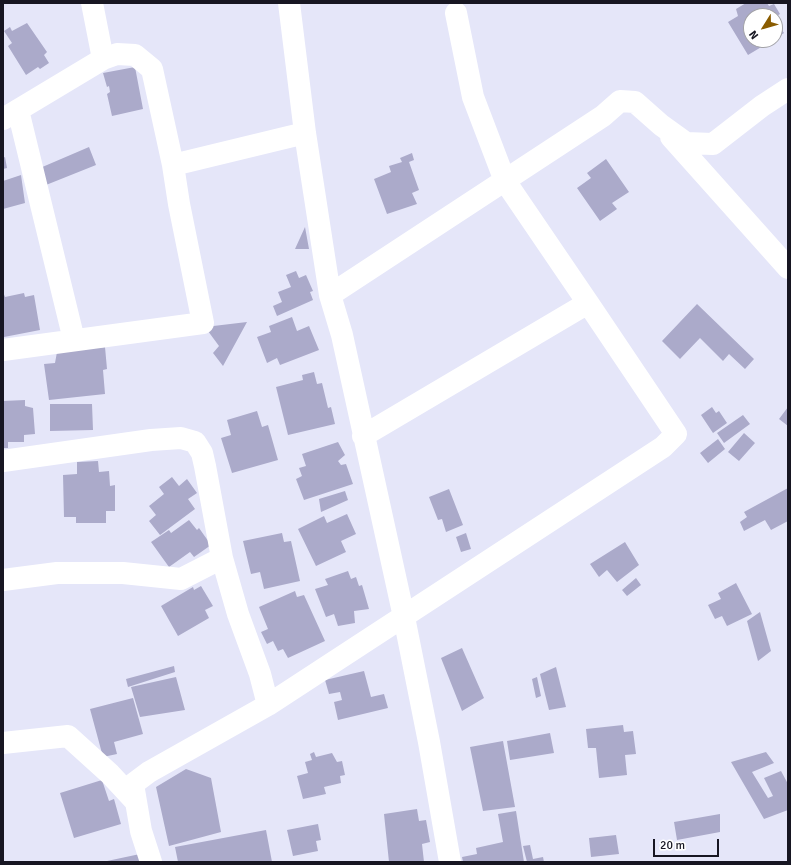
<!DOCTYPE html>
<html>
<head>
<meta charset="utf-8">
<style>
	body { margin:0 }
	#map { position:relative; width:791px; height:865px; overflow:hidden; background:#e5e6f9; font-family:Signika,sans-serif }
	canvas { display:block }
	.frame { position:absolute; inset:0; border:4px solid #171622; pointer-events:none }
	.north { position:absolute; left:743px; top:8px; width:40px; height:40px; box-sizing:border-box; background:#fff; border:1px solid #a2a2a7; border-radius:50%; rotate:233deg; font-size:11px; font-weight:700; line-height:16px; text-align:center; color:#171622 }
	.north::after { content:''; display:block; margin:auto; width:14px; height:18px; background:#8a5c00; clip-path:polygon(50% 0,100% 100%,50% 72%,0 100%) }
	.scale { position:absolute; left:653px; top:839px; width:66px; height:18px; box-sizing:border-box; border:2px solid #171622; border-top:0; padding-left:5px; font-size:12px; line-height:14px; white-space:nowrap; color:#171622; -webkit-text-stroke:3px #fff; paint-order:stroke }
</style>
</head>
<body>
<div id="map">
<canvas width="791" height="865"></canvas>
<div class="frame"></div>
<div class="north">N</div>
<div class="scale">20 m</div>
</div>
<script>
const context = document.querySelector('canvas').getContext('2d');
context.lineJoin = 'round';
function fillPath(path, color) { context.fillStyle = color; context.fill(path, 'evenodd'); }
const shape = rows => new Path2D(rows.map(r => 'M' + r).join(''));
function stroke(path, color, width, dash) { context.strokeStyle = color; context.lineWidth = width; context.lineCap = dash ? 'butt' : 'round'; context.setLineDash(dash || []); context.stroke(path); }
const building = shape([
	[746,3,767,3,769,6,774,4,780,14,775,17,751,16,751,40,773,40,748,55,728,22,738,16,736,9],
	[775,19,784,33,775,39],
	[27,23,47,52,44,55,49,63,40,69,38,67,26,75,8,46,12,43,4,31,10,27,12,31],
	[135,67,143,109,112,116,107,94,110,92,109,86,107,87,103,73],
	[89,147,96,165,46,185,40,168],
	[412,153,414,160,409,162,419,190,412,193,417,204,387,214,374,179,391,172,389,166,402,162,400,158],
	[5,157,7,168,3,169,3,158],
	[606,159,629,192,612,203,617,209,600,221,577,188,591,178,587,173],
	[21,175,25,203,3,209,3,181],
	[305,227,309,249,295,249],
	[296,271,299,278,306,275,313,291,310,292,313,300,277,316,273,306,282,302,278,292,291,287,286,275],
	[3,292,5,297,24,293,25,297,34,295,40,330,4,337],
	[697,304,754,359,745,369,729,354,723,361,700,338,680,359,662,341],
	[292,317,297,331,309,326,319,350,280,365,277,358,267,363,257,337,271,332,269,326],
	[247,322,223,366,213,353,219,346,205,327],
	[105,347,107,369,103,370,105,394,49,400,44,364,55,363,57,352],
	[314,372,317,384,322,383,328,408,331,407,335,424,288,435,276,387,303,380,302,375],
	[25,400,25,406,33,408,35,434,24,435,24,442,8,442,8,448,3,448,3,401],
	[50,404,92,404,93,430,50,431],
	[712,407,716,413,719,411,727,423,713,433,701,415],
	[788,407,788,426,779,419],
	[257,411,262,427,268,425,278,460,232,473,221,438,231,435,227,420],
	[743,415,750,424,724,443,717,433],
	[744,433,755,443,739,461,728,452],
	[718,439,725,449,708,463,700,453],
	[338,442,345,455,338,461,341,465,346,464,353,484,304,500,296,479,302,476,299,468,306,466,302,454],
	[98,461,99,472,109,471,110,486,115,485,115,511,106,511,106,523,76,523,76,517,64,517,63,475,77,474,77,462],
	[172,477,179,486,187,479,197,493,188,499,195,509,160,535,149,521,156,515,149,506,164,494,159,487],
	[788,488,788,521,771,530,765,520,744,531,740,522,747,517,744,512],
	[449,489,463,525,446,532,442,519,438,520,429,497],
	[345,491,348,500,321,512,319,499],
	[347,514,356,534,341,541,346,552,316,566,298,529,324,516,327,523],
	[189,520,197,530,199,528,211,545,194,557,190,552,169,567,151,542,169,530,171,533],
	[282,533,284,542,291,541,300,581,264,589,260,572,251,574,243,541],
	[466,533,471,549,461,552,456,537],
	[625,542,639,565,617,582,607,570,599,577,590,564],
	[348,571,351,579,356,577,359,586,362,585,369,609,354,611,355,623,338,626,334,614,326,617,315,589,328,585,325,579],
	[636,578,641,585,627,596,622,590],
	[736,583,752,614,727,626,722,616,715,619,708,605,721,599,718,593],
	[201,586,213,606,205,610,209,618,178,636,161,606,193,587,194,590],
	[295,591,297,597,304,595,325,641,288,658,283,649,278,651,273,641,267,644,261,632,268,629,259,607],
	[760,612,771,651,758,661,747,621],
	[462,648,484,698,462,711,441,658],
	[174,666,175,672,128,687,126,679],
	[556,667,566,707,549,710,540,674],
	[364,671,371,697,384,694,388,708,338,720,334,702,342,700,340,692,329,694,325,680],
	[176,677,185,710,140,717,131,687],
	[537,677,541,696,536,698,532,679],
	[133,698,143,734,114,742,117,754,103,757,90,709],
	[623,725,624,732,633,731,636,754,625,755,627,775,599,778,596,748,588,748,586,729],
	[550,733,554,753,510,760,507,741],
	[503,741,515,807,483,811,470,747],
	[314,752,316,757,332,753,337,762,342,761,345,775,340,776,341,783,324,787,326,794,303,799,297,776,308,773,305,762,312,760,310,754],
	[766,752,774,763,752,772,768,798,773,796,764,778,781,771,788,784,788,810,764,819,731,762],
	[186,769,211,778,221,832,169,846,156,787],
	[102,780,109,801,114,799,121,824,74,838,60,793],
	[417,809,419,821,426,820,430,842,422,844,424,862,389,862,384,814],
	[516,811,524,862,463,862,462,857,477,854,476,848,503,842,498,814],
	[720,814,720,832,677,840,674,822],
	[318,824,321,840,316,841,318,851,293,856,287,830],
	[266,830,272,862,178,862,175,847],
	[616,835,619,854,591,857,589,838],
	[530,845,533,859,543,857,544,862,527,862,523,846],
	[140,854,142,862,107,862,107,861]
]);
const minor = shape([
	[289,3,305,133,330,295,342,335,404,617,429,742,450,862],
	[103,59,117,54,135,55,152,69,173,165],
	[18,110,74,340],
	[3,119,103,59,92,3],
	[671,137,788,268],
	[330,295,603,116,620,101,635,102,661,125,686,143,713,144,762,106,788,89],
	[3,350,203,323,179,204,173,165,305,133],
	[363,436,588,303,505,181,473,97,456,13],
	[3,461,151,440,181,438,195,442,202,453,205,466,222,558,238,614,260,674,268,705,663,447,676,434,588,303],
	[3,580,57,573,123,573,181,579,222,558],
	[3,743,68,736,110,774,136,802],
	[151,862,141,831,133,784,149,772,268,705]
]);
fillPath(building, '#abaaca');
stroke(minor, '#fff', 22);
</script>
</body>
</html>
